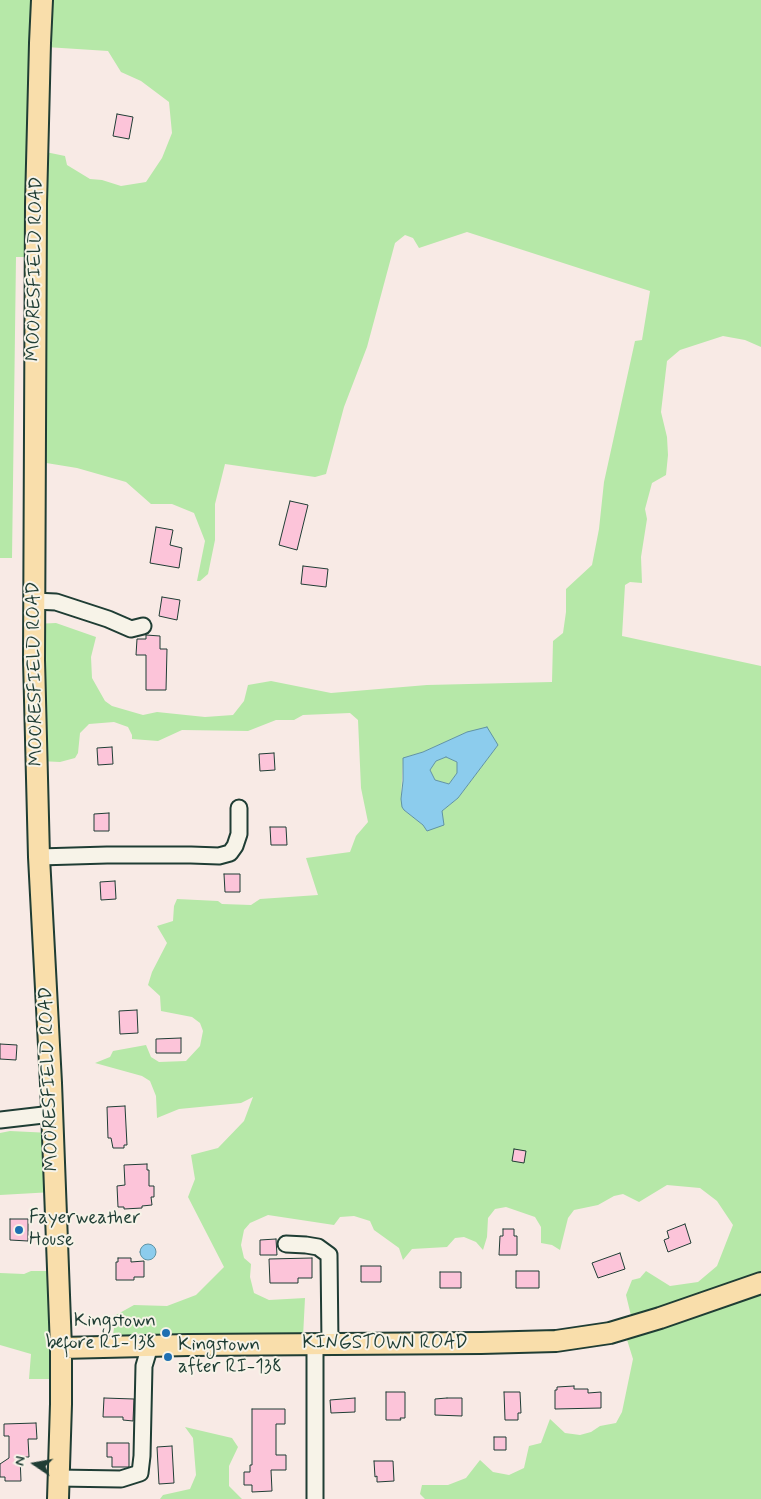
<!DOCTYPE html>
<html>
<head>
<meta charset="utf-8">
<style>
	body { margin:0 }
	#map { position:relative; width:761px; height:1499px; overflow:hidden; background:#f8eae5; font-family:Mynerve,sans-serif }
	canvas { display:block }
	.north { position:absolute; left:10px; top:1439px; width:50px; height:50px; -webkit-text-stroke:4px #f7f3e8; paint-order:stroke; rotate:282deg; font-size:14px; font-weight:700; line-height:20px; text-align:center; color:#1f3d34 }
	.north::after { content:''; display:block; margin:auto; width:18px; height:22px; background:#1f3d34; clip-path:polygon(50% 0,100% 100%,50% 72%,0 100%) }
</style>
</head>
<body>
<div id="map">
<canvas width="761" height="1499"></canvas>
<div class="north">N</div>
</div>
<script>
const context = document.querySelector('canvas').getContext('2d');
context.lineJoin = 'round';
function fillPath(path, color) { context.fillStyle = color; context.fill(path, 'evenodd'); }
const shape = rows => new Path2D(rows.map(r => 'M' + r).join(''));
function stroke(path, color, width, dash) { context.strokeStyle = color; context.lineWidth = width; context.lineCap = dash ? 'butt' : 'round'; context.setLineDash(dash || []); context.stroke(path); }
function label(font, color, halo, rows, align = 'center') {
  context.font = font + ' Mynerve,sans-serif'; context.lineWidth = 4; context.setLineDash([]); context.textBaseline = 'middle'; context.strokeStyle = halo; context.fillStyle = color; for (const [text, x, y, turn = 0] of rows) {
    context.save(); context.translate(x, y); context.rotate((+turn || 0) * Math.PI / 180); context.textAlign = isNaN(turn) ? turn : align; if (halo) context.strokeText(text, 0, 0); context.fillText(text, 0, 0); context.restore();
  }
}
const green = shape([
	[0,0,761,0,761,347,745,340,723,336,680,350,667,361,661,412,667,437,668,455,666,475,652,483,645,509,647,519,641,557,642,583,630,582,625,585,622,636,761,666,761,1499,425,1499,420,1494,422,1485,448,1485,466,1478,480,1460,493,1472,509,1475,524,1468,529,1446,541,1443,550,1419,565,1433,580,1435,591,1432,600,1426,616,1423,622,1412,633,1359,624,1330,633,1324,626,1295,632,1280,640,1278,646,1271,670,1286,698,1282,717,1266,733,1225,717,1201,700,1188,667,1185,639,1202,623,1194,614,1196,598,1205,574,1210,568,1218,560,1250,552,1245,541,1243,541,1227,535,1217,506,1207,495,1209,488,1218,487,1237,483,1250,476,1242,464,1237,455,1238,447,1247,412,1249,403,1260,399,1248,374,1230,370,1221,354,1216,340,1217,334,1225,268,1215,250,1223,244,1230,241,1245,244,1258,251,1264,250,1277,254,1293,269,1300,305,1298,303,1337,111,1348,116,1315,134,1305,167,1306,196,1295,224,1267,188,1197,195,1179,191,1155,218,1148,244,1121,253,1097,241,1103,179,1109,157,1118,156,1096,150,1081,142,1076,95,1063,110,1057,113,1051,146,1045,151,1057,159,1062,186,1061,200,1046,203,1031,200,1023,192,1017,161,1011,160,996,148,985,152,972,167,943,157,926,173,921,174,906,177,899,218,901,222,904,251,905,260,899,318,895,306,858,350,852,356,836,368,822,361,788,358,720,350,713,303,715,294,720,276,720,248,731,182,730,158,741,132,739,132,735,128,727,114,722,89,724,80,733,78,753,75,758,60,762,39,761,34,624,56,623,96,637,91,657,92,678,105,701,112,706,143,715,157,712,205,717,233,715,244,701,248,685,271,681,331,693,427,685,552,682,553,641,563,633,566,612,566,589,592,565,599,529,604,482,635,341,642,340,650,291,467,232,419,248,413,238,405,235,395,243,367,347,344,407,326,474,315,477,225,464,215,504,215,540,208,574,200,581,197,581,205,541,194,513,172,504,151,504,126,482,77,468,34,461,32,257,16,257,12,558,0,558],
	[46,47,108,51,121,72,141,81,169,102,172,133,162,158,146,182,121,186,102,180,90,179,67,165,65,156,36,150],
	[467,732,498,745,458,798,442,811,427,831,423,825,404,810,401,799,403,758,423,752],
	[446,757,457,762,457,773,449,784,435,780,430,770,436,761],
	[10,1131,51,1133,53,1192,0,1195,0,1133],
	[31,1271,55,1271,56,1379,29,1379,31,1354,0,1345,0,1273,24,1274],
	[185,1427,232,1438,238,1447,229,1466,229,1486,242,1499,160,1499,163,1495,190,1489,196,1475,193,1438]
]);
const water = shape([
	[487,727,498,745,458,798,442,811,444,825,427,831,423,825,404,810,402,807,401,799,403,781,403,758,423,752,467,732,487,727],
	[446,757,457,762,457,773,449,784,435,780,430,770,436,761,446,757],
	'140 1252a8 8 0 1 1 16 0a8 8 0 1 1-16 0Z'
]);
const building = shape([
	[117,114,133,117,129,139,113,136,117,114],
	[290,501,308,505,297,550,279,545,290,501],
	[156,527,173,530,170,545,182,548,179,568,150,563,156,527],
	[303,566,328,569,326,587,301,584,303,566],
	[162,597,180,600,177,620,159,616,162,597],
	[146,635,160,636,160,649,167,649,166,690,146,690,146,655,136,655,137,639,146,639,146,635],
	[112,747,113,764,98,765,97,748,112,747],
	[274,753,275,770,260,771,259,754,274,753],
	[109,813,109,831,94,831,94,814,109,813],
	[270,827,286,827,287,845,271,845,270,827],
	[224,874,240,874,240,892,225,892,224,874],
	[115,881,116,899,101,900,100,882,115,881],
	[137,1010,138,1033,120,1034,119,1011,137,1010],
	[181,1038,181,1053,156,1053,156,1039,181,1038],
	[0,1044,17,1045,16,1060,0,1059,0,1044],
	[125,1106,127,1145,124,1145,124,1148,113,1148,111,1138,108,1138,107,1107,125,1106],
	[514,1149,526,1151,524,1163,512,1161,514,1149],
	[147,1164,147,1170,149,1170,149,1186,154,1186,154,1197,151,1197,152,1205,142,1206,142,1208,124,1209,124,1207,118,1207,117,1186,125,1185,124,1165,147,1164],
	[10,1219,28,1219,28,1241,10,1240,10,1219],
	[685,1224,691,1243,668,1252,664,1240,669,1238,667,1231,685,1224],
	[503,1229,514,1229,514,1236,517,1236,517,1255,499,1255,500,1236,503,1236,503,1229],
	[276,1239,277,1255,260,1255,260,1240,276,1239],
	[620,1253,625,1269,598,1278,592,1263,620,1253],
	[118,1258,131,1258,131,1262,144,1261,144,1277,134,1277,134,1280,116,1280,116,1262,118,1262,118,1258],
	[312,1258,312,1278,298,1278,298,1283,270,1283,269,1259,312,1258],
	[361,1266,381,1266,381,1282,361,1282,361,1266],
	[516,1271,539,1271,539,1288,516,1288,516,1271],
	[440,1272,461,1272,461,1288,440,1288,440,1272],
	[574,1386,574,1389,588,1389,588,1393,601,1392,601,1408,555,1409,555,1390,557,1390,557,1387,574,1386],
	[386,1392,405,1392,405,1418,400,1418,401,1420,386,1420,386,1392],
	[504,1392,520,1392,521,1413,518,1413,518,1420,505,1420,504,1392],
	[104,1398,134,1399,133,1421,123,1420,123,1417,103,1417,104,1398],
	[355,1398,355,1412,331,1413,330,1400,355,1398],
	[447,1398,462,1398,462,1416,435,1415,435,1399,447,1398],
	[252,1409,285,1409,285,1424,276,1424,276,1455,286,1455,286,1470,271,1470,272,1491,252,1492,252,1485,244,1485,244,1472,250,1472,250,1465,252,1465,252,1409],
	[36,1423,37,1439,28,1439,29,1457,20,1457,21,1481,5,1481,5,1477,0,1477,0,1464,9,1458,9,1436,4,1436,4,1424,36,1423],
	[494,1437,506,1437,506,1450,494,1450,494,1437],
	[107,1443,129,1443,129,1467,112,1467,112,1457,107,1457,107,1443],
	[172,1446,174,1483,159,1484,157,1447,172,1446],
	[374,1461,393,1461,394,1481,377,1482,377,1476,375,1477,374,1461]
]);
const minor = shape([
	[34,601,56,602,108,619,131,629,143,626],
	[39,857,107,855,191,855,219,856,230,853,235,846,239,834,239,808],
	[0,1120,52,1114],
	[286,1244,306,1245,318,1247,329,1255,330,1344],
	[315,1344,315,1499],
	[58,1478,121,1479,140,1473,142,1456,144,1366,150,1346]
]);
const major = shape([
	[42,0,40,43,36,204,34,660,39,857,51,1083,61,1348,61,1404,58,1499],
	[61,1348,188,1345,481,1343,556,1341,610,1333,660,1318,761,1283]
]);
const markers = [
	[19,1230,5,"#1f6fb2"],
	[166,1333,5,"#1f6fb2"],
	[168,1357,5,"#1f6fb2"]
];
const streetNames = [
	["MOORESFIELD ROAD",36,269,-89],
	["MOORESFIELD ROAD",36,674,-91],
	["MOORESFIELD ROAD",50,1079,-92],
	["KINGSTOWN ROAD",385,1344]
];
const poiNames = [
	["Fayerweather",29,1219],
	["House",29,1241],
	["Kingstown",156,1322,"right"],
	["before RI-138",156,1344,"right"],
	["Kingstown",178,1346],
	["after RI-138",178,1368]
];
fillPath(green, '#b6e8a8');
fillPath(water, '#8ccced');
stroke(water, '#6093a3', 1);
fillPath(building, '#fcc4d9');
stroke(building, '#1f3d34', 1);
stroke(minor, '#1f3d34', 19);
stroke(major, '#1f3d34', 24);
stroke(minor, '#f7f3e8', 15);
stroke(major, '#f9deab', 20);
for (const [x, y, r, color] of markers) { const dot = new Path2D(); dot.arc(x, y, r, 0, 2 * Math.PI); context.fillStyle = color; context.fill(dot); stroke(dot, '#f7f3e8', 2); }
label('19px', '#1f3d34', '#f7f3e8', streetNames);
label('19px', '#1f3d34', '#f7f3e8', poiNames, 'left');
</script>
</body>
</html>
